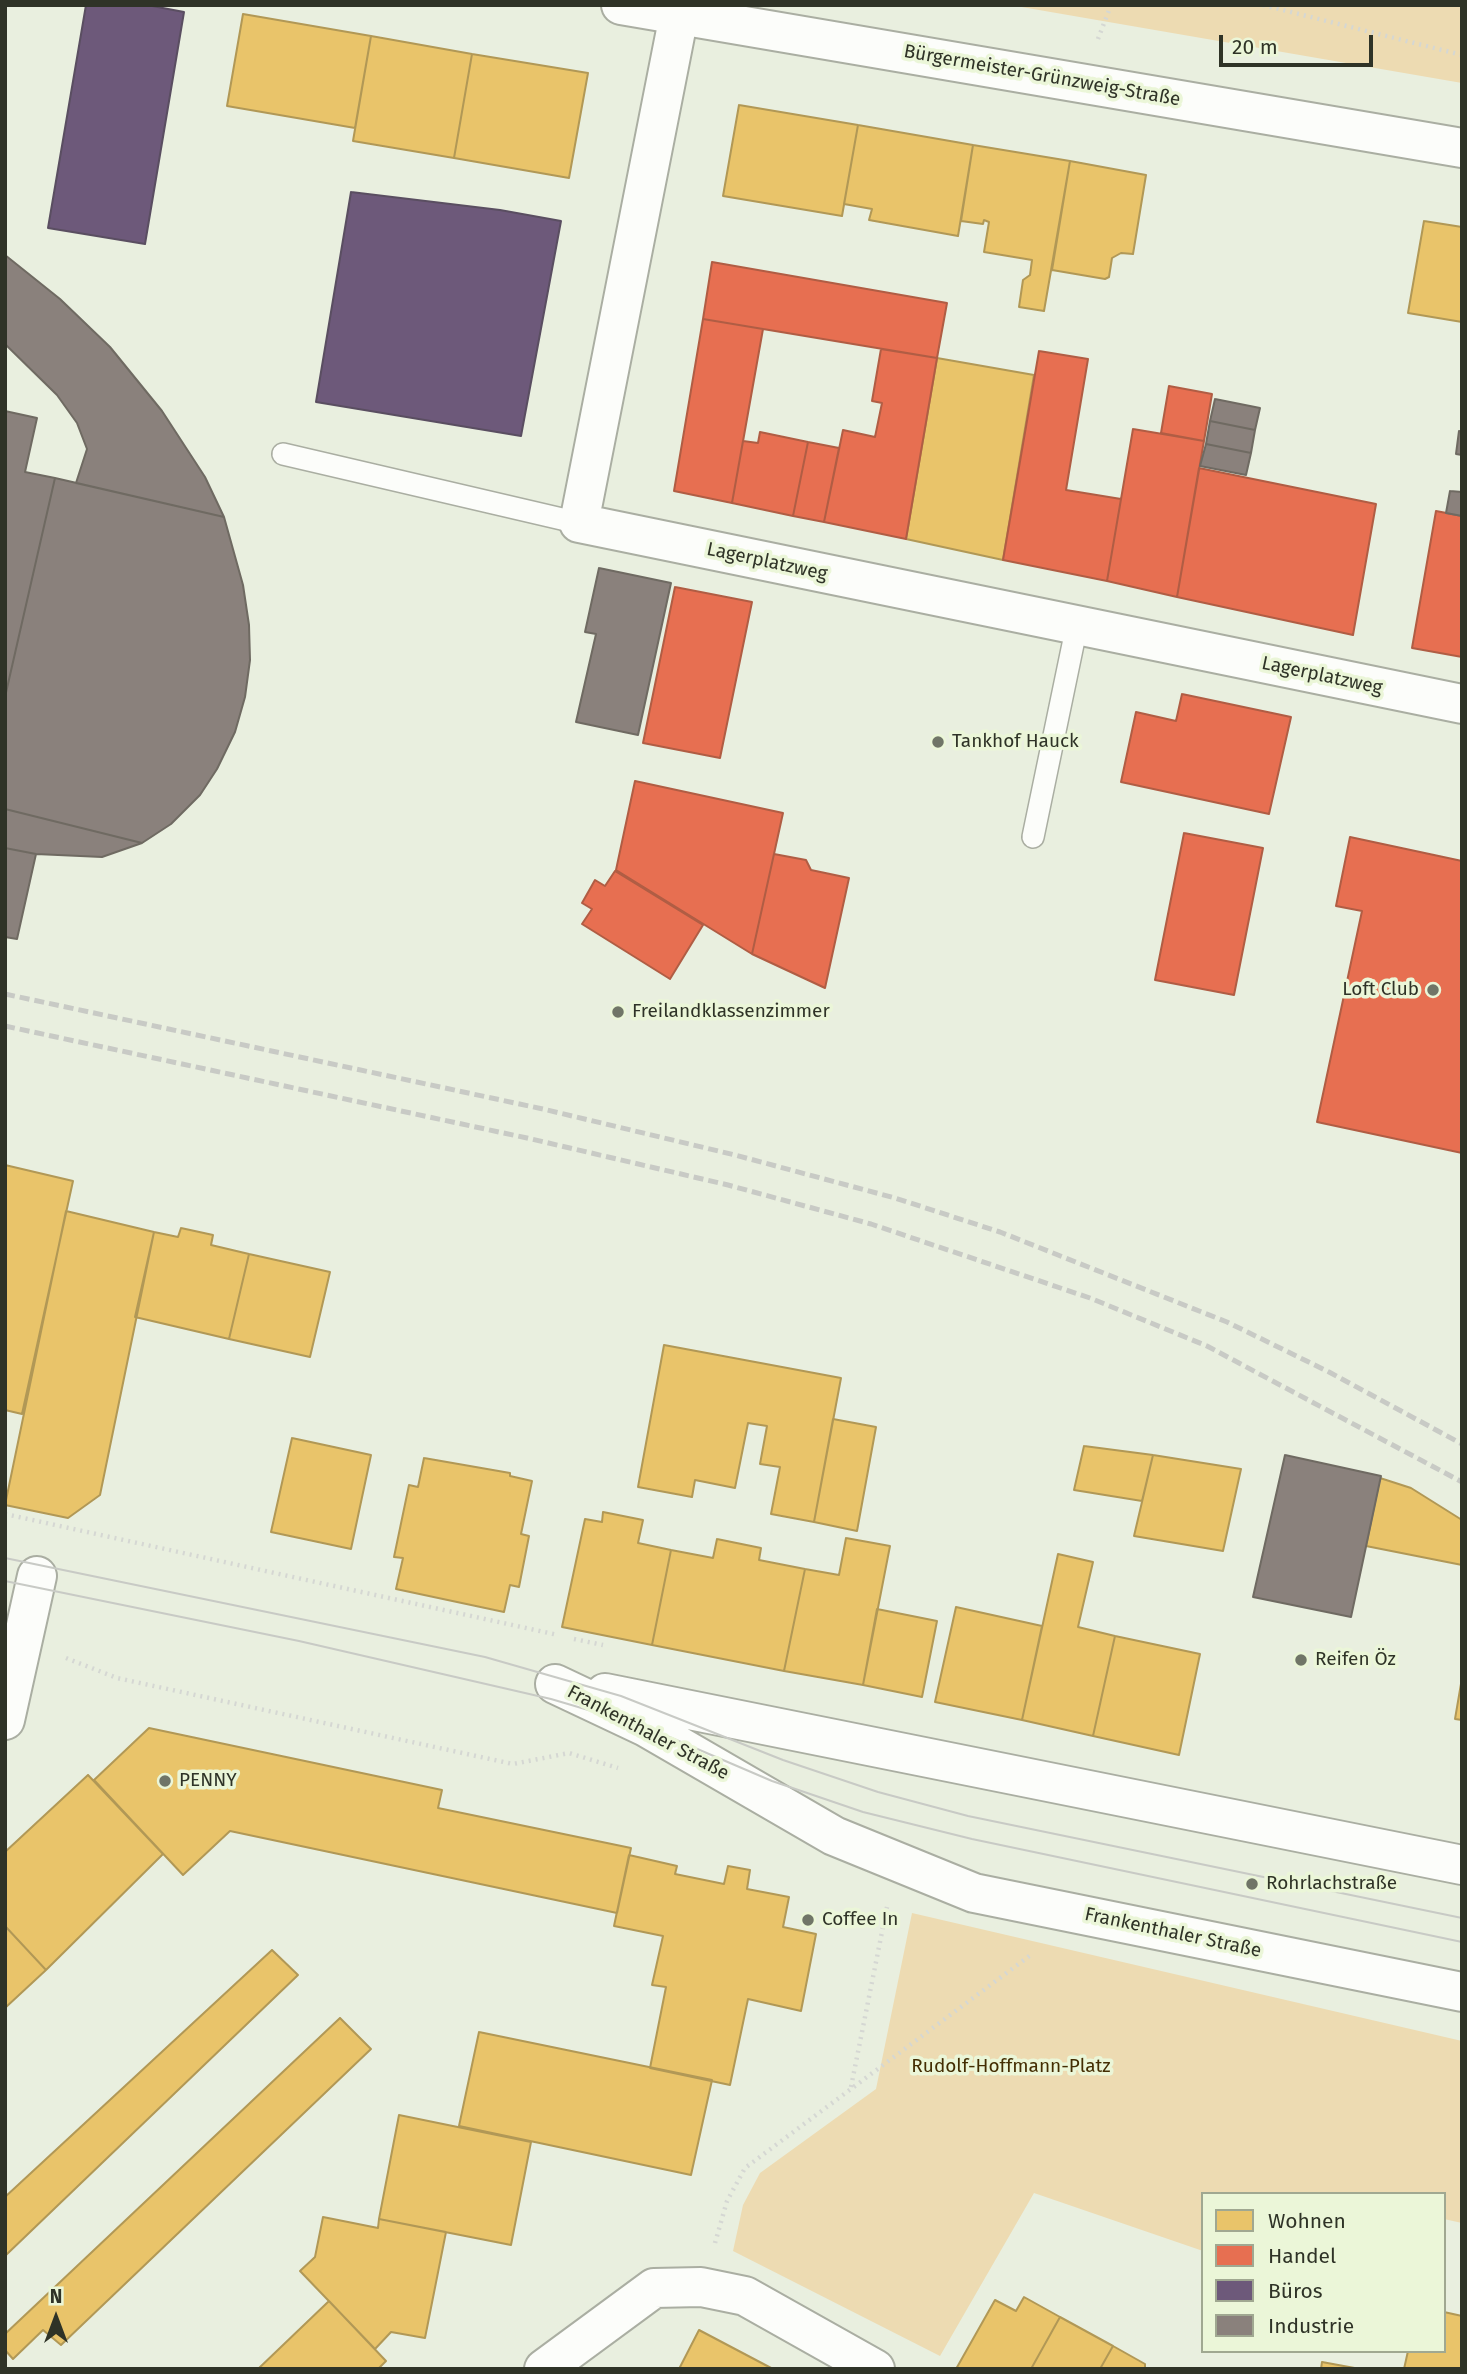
<!DOCTYPE html>
<html>
<head>
<meta charset="utf-8">
<style>
	body { margin:0 }
	#map { position:relative; width:1467px; height:2374px; overflow:hidden; background:#e9efdf; font-family:"Fira Sans",sans-serif }
	canvas { display:block }
	.frame { position:absolute; inset:0; border:7px solid #2f3327; pointer-events:none }
	.legend { position:absolute; left:1201px; top:2192px; width:245px; height:161px; box-sizing:border-box; background:#ebf6d8; border:2px solid #a0a891; margin:0; padding:9px 12px; list-style:none; font-size:21px; color:#2f3327 }
	.legend li { display:flex; align-items:center; gap:14px; height:35px }
	.legend b { width:35px; border:2px solid #a0a891 }
	.north { position:absolute; left:21px; top:2283px; width:70px; height:70px; -webkit-text-stroke:5px #ebf6d8; paint-order:stroke; rotate:0deg; font-size:19px; font-weight:700; line-height:28px; text-align:center; color:#2f3327 }
	.north::after { content:''; display:block; margin:auto; width:24px; height:32px; background:#2f3327; clip-path:polygon(50% 0,100% 100%,50% 72%,0 100%) }
	.scale { position:absolute; left:1219px; top:35px; width:154px; height:32px; box-sizing:border-box; border:4px solid #2f3327; border-top:0; padding-left:9px; font-size:21px; line-height:24px; white-space:nowrap; color:#2f3327; -webkit-text-stroke:5px #ebf6d8; paint-order:stroke }
</style>
</head>
<body>
<div id="map">
<canvas width="1467" height="2374"></canvas>
<div class="frame"></div>
<ul class="legend">
<li><b style="height:19px;background:#e9c46a"></b>Wohnen</li>
<li><b style="height:19px;background:#e76f51"></b>Handel</li>
<li><b style="height:19px;background:#6d597a"></b>Büros</li>
<li><b style="height:19px;background:#8a817c"></b>Industrie</li>
</ul>
<div class="north">N</div>
<div class="scale">20 m</div>
</div>
<script>
const context = document.querySelector('canvas').getContext('2d');
context.lineJoin = 'round';
function fillPath(path, color) { context.fillStyle = color; context.fill(path, 'evenodd'); }
const shape = rows => new Path2D(rows.map(r => 'M' + r).join(''));
function stroke(path, color, width, dash) { context.strokeStyle = color; context.lineWidth = width; context.lineCap = dash ? 'butt' : 'round'; context.setLineDash(dash || []); context.stroke(path); }
function label(font, color, halo, rows, align = 'center') {
  context.font = font + ' "Fira Sans",sans-serif'; context.lineWidth = 7; context.setLineDash([]); context.textBaseline = 'middle'; context.strokeStyle = halo; context.fillStyle = color; for (const [text, x, y, turn = 0] of rows) {
    context.save(); context.translate(x, y); context.rotate((+turn || 0) * Math.PI / 180); context.textAlign = isNaN(turn) ? turn : align; if (halo) context.strokeText(text, 0, 0); context.fillText(text, 0, 0); context.restore();
  }
}
const green = shape([
	[1010,5,1462,5,1462,83],
	[912,1913,1462,2041,1462,2223,1444,2219,1444,2194,1203,2194,1203,2251,1034,2193,940,2356,733,2251,743,2205,760,2173,876,2089]
]);
const homes = shape([
	[243,14,371,36,355,128,227,106,243,14],
	[371,36,472,54,454,158,353,141,371,36],
	[472,54,588,73,569,178,454,158,472,54],
	[739,105,858,125,842,216,723,196,739,105],
	[858,125,973,145,958,236,869,220,872,209,844,204,858,125],
	[973,145,1070,161,1044,311,1019,307,1023,280,1030,275,1032,260,984,252,989,222,984,220,983,224,961,221,973,145],
	[1070,161,1146,175,1133,254,1121,253,1112,258,1109,277,1105,279,1052,270,1070,161],
	[1424,221,1462,227,1462,322,1408,313,1424,221],
	[937,358,1034,375,1003,560,906,539,937,358],
	[5,1165,73,1181,22,1414,5,1410,5,1165],
	[66,1211,154,1232,100,1495,68,1518,5,1505,66,1211],
	[181,1228,213,1235,211,1245,249,1254,229,1339,135,1317,154,1232,178,1237,181,1228],
	[249,1254,330,1272,310,1357,229,1339,249,1254],
	[664,1345,841,1378,814,1522,771,1514,780,1467,760,1464,767,1426,748,1423,735,1488,695,1480,692,1497,638,1487,664,1345],
	[833,1419,876,1427,857,1531,814,1522,833,1419],
	[292,1438,371,1455,351,1549,271,1532,292,1438],
	[1084,1446,1153,1455,1142,1501,1074,1490,1084,1446],
	[1153,1455,1241,1469,1223,1551,1134,1536,1153,1455],
	[424,1458,510,1473,510,1476,532,1481,521,1534,529,1536,519,1587,510,1585,504,1612,396,1589,403,1558,394,1557,409,1485,418,1487,424,1458],
	[1380,1478,1411,1488,1462,1520,1462,1565,1366,1546,1380,1478],
	[603,1512,643,1520,638,1543,671,1550,652,1645,562,1627,585,1519,602,1522,603,1512],
	[846,1538,890,1546,863,1685,784,1671,805,1569,839,1575,846,1538],
	[717,1539,761,1548,759,1560,805,1569,784,1671,652,1645,671,1550,713,1558,717,1539],
	[1058,1554,1093,1562,1078,1627,1115,1636,1093,1736,1022,1720,1058,1554],
	[956,1607,1042,1626,1022,1720,935,1702,956,1607],
	[877,1609,937,1621,922,1697,863,1685,877,1609],
	[1115,1636,1200,1654,1179,1755,1093,1736,1115,1636],
	[1462,1678,1462,1720,1455,1719,1462,1678],
	[149,1728,442,1790,438,1808,631,1848,617,1913,230,1831,183,1875,94,1780,149,1728],
	[88,1775,163,1854,46,1970,5,1926,5,1852,88,1775],
	[629,1855,677,1866,675,1874,724,1884,728,1866,750,1870,747,1889,789,1897,783,1927,816,1934,801,2011,748,1999,730,2085,650,2068,666,1987,652,1985,663,1936,614,1926,629,1855],
	[5,1926,46,1970,5,2008,5,1926],
	[272,1950,298,1975,5,2256,5,2197,272,1950],
	[340,2018,371,2049,61,2345,43,2330,13,2359,5,2350,5,2334,340,2018],
	[479,2032,712,2080,691,2175,459,2126,479,2032],
	[399,2115,531,2142,511,2245,379,2219,399,2115],
	[323,2217,378,2228,379,2219,446,2232,425,2338,391,2332,375,2349,300,2271,315,2257,323,2217],
	[1024,2297,1060,2317,1031,2369,956,2369,995,2300,1016,2311,1024,2297],
	[329,2301,386,2361,378,2369,258,2369,329,2301],
	[1444,2312,1462,2316,1462,2369,1404,2369,1408,2351,1444,2351,1444,2312],
	[1060,2317,1113,2346,1100,2369,1031,2369,1060,2317],
	[699,2330,773,2369,679,2369,699,2330],
	[1113,2346,1145,2364,1145,2369,1100,2369,1113,2346],
	[1322,2362,1360,2369,1321,2369,1322,2362]
]);
const shops = shape([
	[712,262,947,303,937,358,703,319,712,262],
	[703,319,763,329,732,503,674,491,703,319],
	[881,349,937,358,906,539,824,522,843,430,875,437,882,403,872,401,881,349],
	[1039,351,1088,359,1066,490,1121,499,1107,581,1003,560,1039,351],
	[1169,386,1212,394,1204,441,1161,433,1169,386],
	[1133,429,1204,441,1177,597,1107,581,1133,429],
	[760,432,808,442,793,516,732,503,743,441,758,443,760,432],
	[808,442,839,448,824,522,793,516,808,442],
	[1199,468,1376,504,1353,635,1177,597,1199,468],
	[1436,511,1462,516,1462,657,1412,648,1436,511],
	[675,587,752,602,720,758,643,743,675,587],
	[1182,694,1291,717,1269,814,1121,782,1136,712,1176,721,1182,694],
	[635,781,783,813,752,954,616,870,635,781],
	[1184,833,1263,848,1234,995,1155,980,1184,833],
	[1350,837,1462,861,1462,1153,1317,1122,1362,911,1336,906,1350,837],
	[774,854,806,860,811,870,849,878,825,988,752,954,774,854],
	[615,871,703,925,670,979,582,924,592,909,582,903,595,880,605,886,615,871]
]);
const offices = shape([
	[86,5,147,5,184,12,145,244,48,228,86,5],
	[351,192,500,210,561,221,521,436,316,402,351,192]
]);
const industry = shape([
	[5,255,60,299,110,347,162,411,205,477,224,517,76,483,87,449,77,423,57,395,5,344,5,255],
	[1215,399,1260,408,1255,430,1210,421,1215,399],
	[5,411,37,418,25,472,55,478,5,697,5,411],
	[1210,421,1255,430,1251,453,1206,444,1210,421],
	[1459,431,1462,432,1462,455,1456,454,1459,431],
	[1206,444,1251,453,1246,475,1200,466,1206,444],
	[55,478,224,517,243,585,249,625,250,660,245,697,235,732,217,769,200,795,171,824,142,843,5,809,5,697,55,478],
	[1450,491,1462,492,1462,516,1446,513,1450,491],
	[599,568,671,583,638,735,576,722,596,634,585,632,599,568],
	[5,809,142,843,102,857,36,854,5,848,5,809],
	[5,848,36,854,17,939,5,937,5,848],
	[1285,1455,1381,1476,1351,1617,1253,1597,1285,1455]
]);
const path = shape([
	[1263,5,1462,55],
	[1098,39,1111,5],
	[5,1514,558,1635],
	[574,1639,603,1645],
	[66,1658,117,1678,513,1764,569,1753,618,1768],
	[851,2087,887,1907],
	[715,2243,727,2201,745,2168,1032,1954]
]);
const service = shape([
	[283,454,579,523],
	[1033,837,1077,625]
]);
const minor = shape([
	[679,15,579,523,1462,704],
	[5,1720,37,1576],
	[544,2369,654,2288,701,2287,745,2296,875,2369]
]);
const tertiary = shape([
	[621,5,1462,148],
	[555,1684,646,1727,834,1836,974,1893,1462,1992],
	[605,1693,1462,1865]
]);
const tram = shape([
	[5,1558,485,1657,621,1696,783,1760,878,1792,968,1816,1462,1918],
	[5,1581,299,1641,551,1699,646,1727,772,1781,863,1812,972,1839,1462,1942]
]);
const rail = shape([
	[5,994,543,1109,735,1155,895,1198,1000,1232,1227,1322,1329,1372,1462,1444],
	[5,1026,527,1138,728,1185,871,1224,1090,1298,1207,1346,1462,1482]
]);
const markers = [
	[938,742,7,"#707567"],
	[1433,990,7,"#707567"],
	[618,1012,7,"#707567"],
	[1301,1660,7,"#707567"],
	[165,1781,7,"#707567"],
	[1252,1884,7,"#707567"],
	[808,1920,7,"#707567"]
];
const streetNames = [
	["Bürgermeister-Grünzweig-Straße",1042,76,10],
	["Lagerplatzweg",767,562,12],
	["Lagerplatzweg",1322,676,12],
	["Frankenthaler Straße",648,1733,28],
	["Frankenthaler Straße",1173,1933,12]
];
const poiNames = [
	["Tankhof Hauck",952,742],
	["Loft Club",1419,990,"right"],
	["Freilandklassenzimmer",632,1012],
	["Reifen Öz",1315,1660],
	["PENNY",179,1781],
	["Rohrlachstraße",1266,1884],
	["Coffee In",822,1920]
];
const parkNames = [
	["Rudolf-Hoffmann-Platz",1011,2067]
];
fillPath(green, '#eddbb2');
fillPath(homes, '#e9c46a');
stroke(homes, '#b19856', 2);
fillPath(shops, '#e76f51');
stroke(shops, '#b05d44', 2);
fillPath(offices, '#6d597a');
stroke(offices, '#5a4e61', 2);
fillPath(industry, '#8a817c');
stroke(industry, '#6f6a62', 2);
stroke(service, '#aaaea2', 24);
stroke(minor, '#aaaea2', 42);
stroke(tertiary, '#aaaea2', 42);
stroke(path, '#d5d7d3', 4.5, [2, 5]);
stroke(service, '#fcfdfa', 21);
stroke(minor, '#fcfdfa', 38);
stroke(tertiary, '#fcfdfa', 38);
stroke(tram, '#c8cac5', 2);
stroke(rail, '#c8cac5', 5, [10, 5]);
for (const [x, y, r, color] of markers) { const dot = new Path2D(); dot.arc(x, y, r, 0, 2 * Math.PI); context.fillStyle = color; context.fill(dot); stroke(dot, '#ebf6d8', 2.5); }
label('19px', '#2f3327', '#ebf6d8', streetNames);
label('19px', '#2f3327', '#ebf6d8', poiNames, 'left');
label('19px', '#432d02', '#ebf6d8', parkNames);
</script>
</body>
</html>
